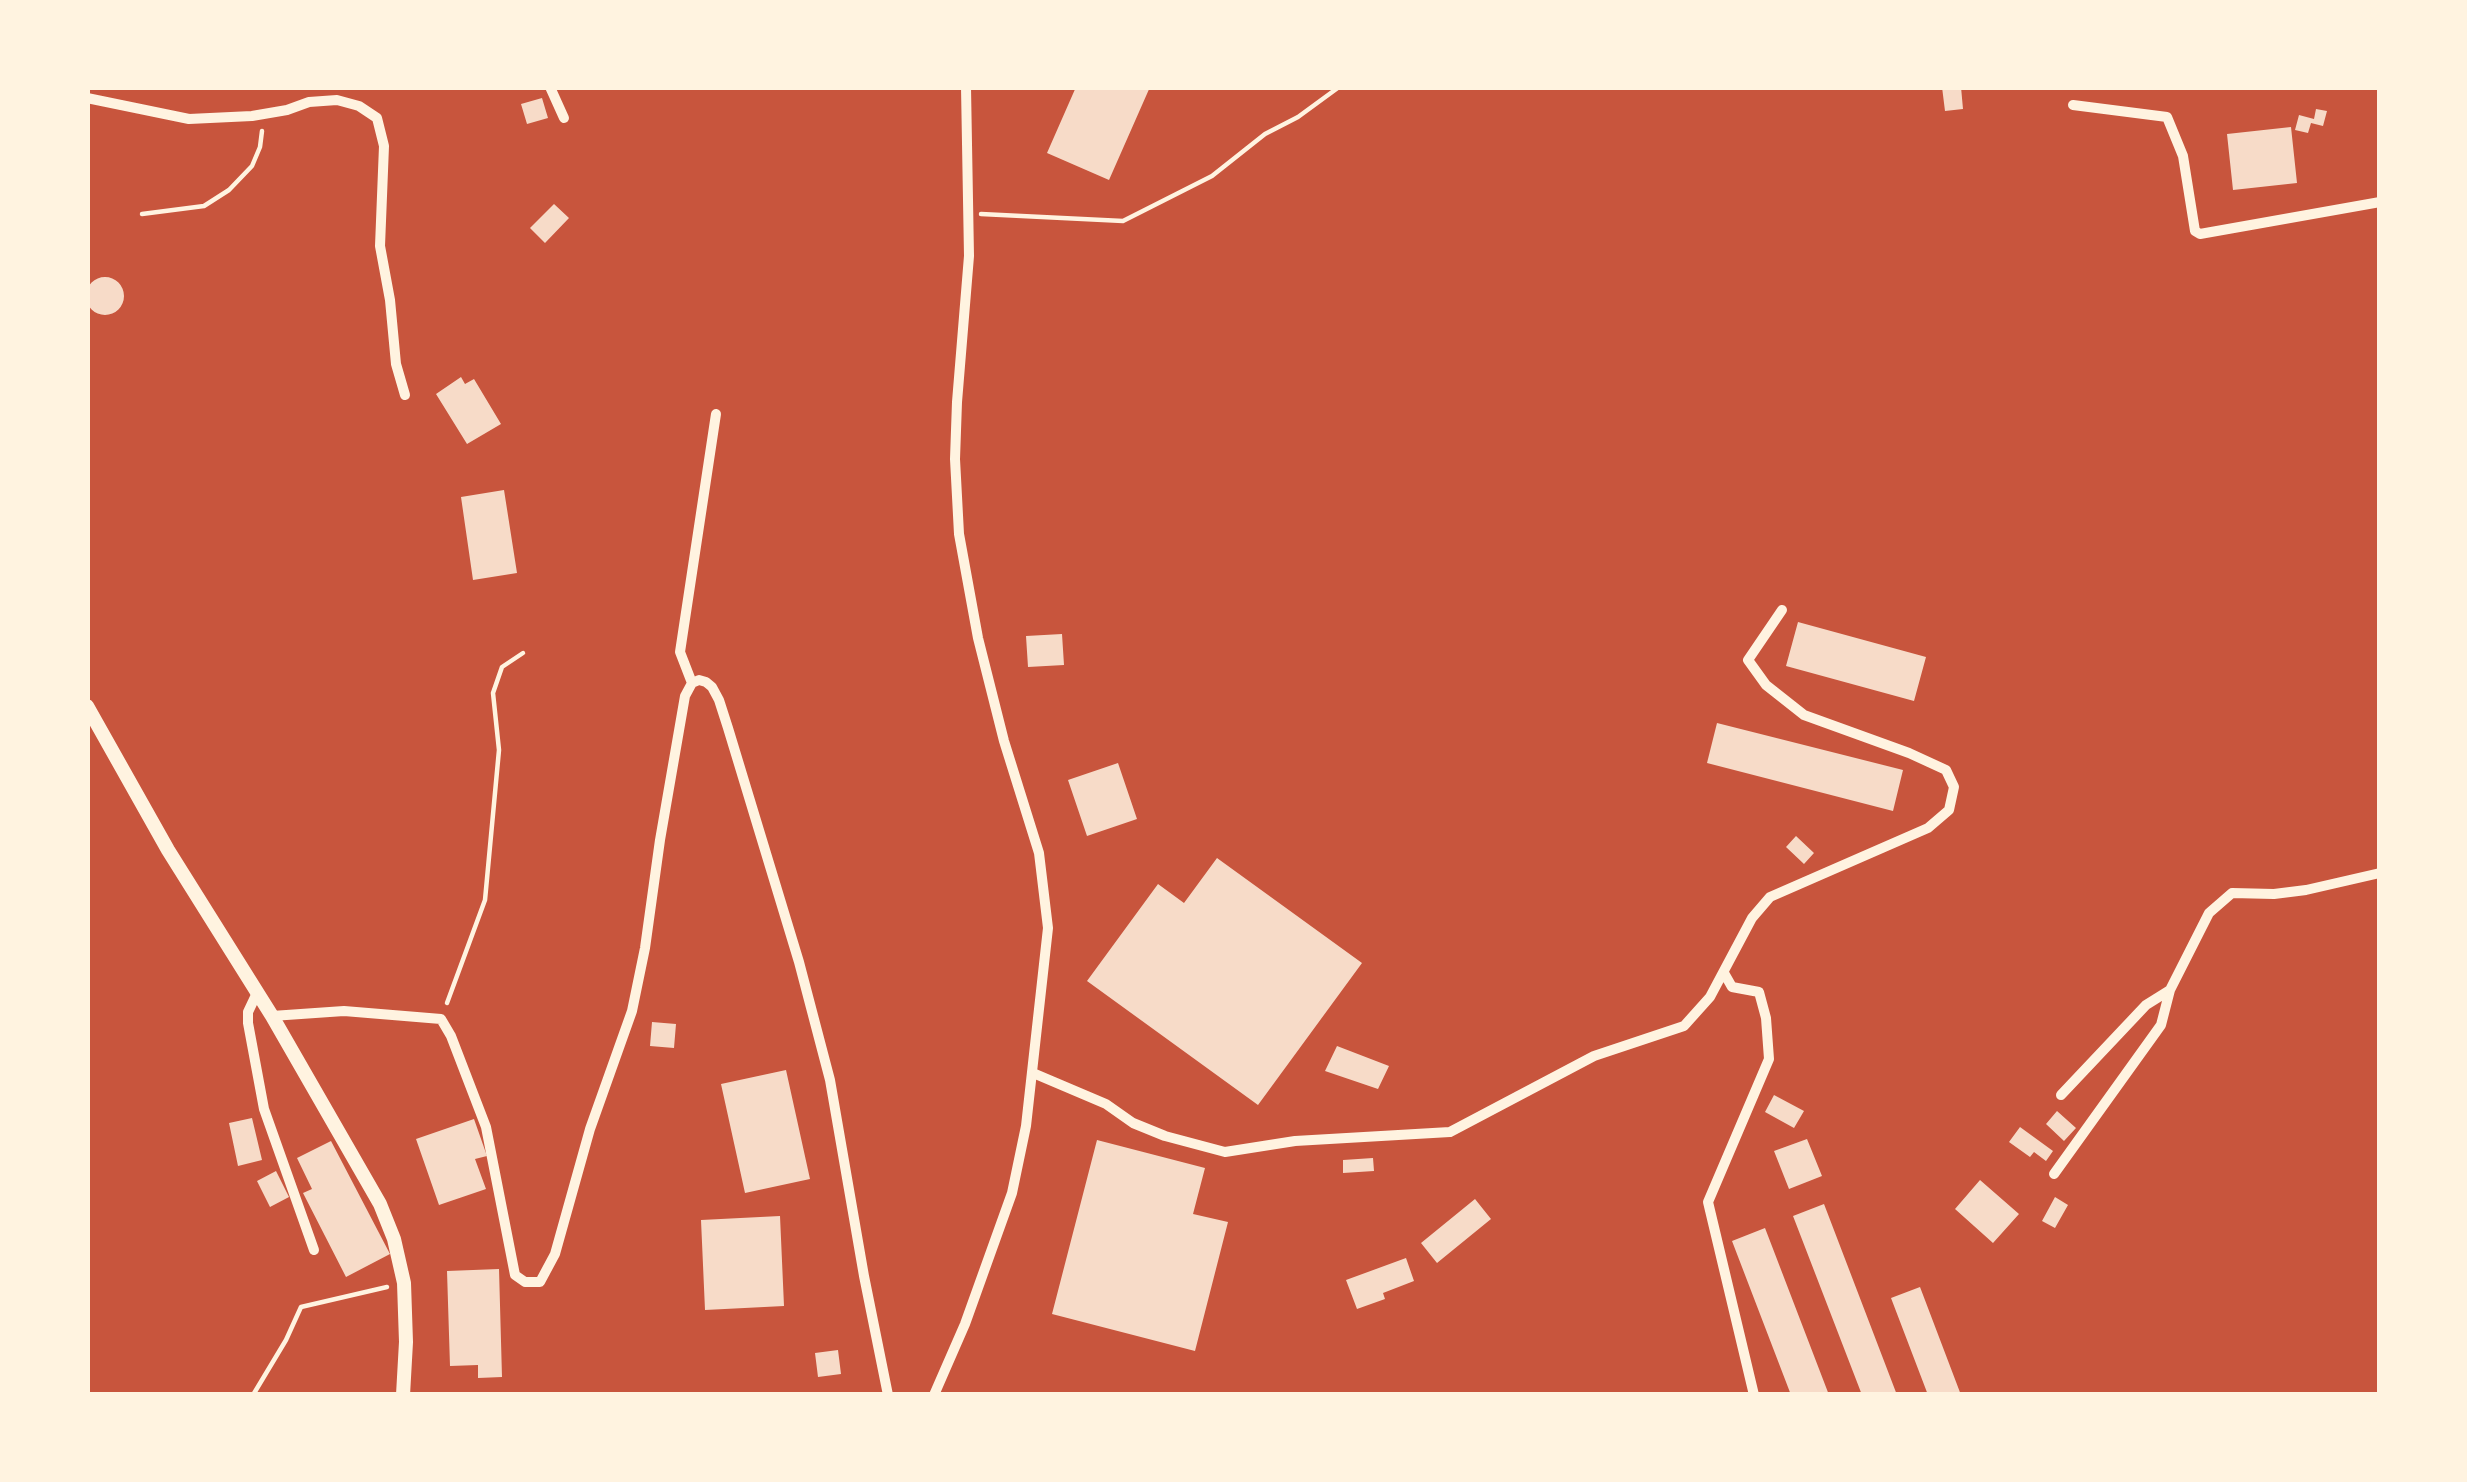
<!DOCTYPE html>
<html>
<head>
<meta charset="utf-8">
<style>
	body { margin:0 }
	#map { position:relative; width:2467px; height:1482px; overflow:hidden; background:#c8553d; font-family:"Roboto Condensed",sans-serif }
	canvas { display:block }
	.frame { position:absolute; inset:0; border:90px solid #fff3e0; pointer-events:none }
</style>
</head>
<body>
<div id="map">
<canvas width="2467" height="1482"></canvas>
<div class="frame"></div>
</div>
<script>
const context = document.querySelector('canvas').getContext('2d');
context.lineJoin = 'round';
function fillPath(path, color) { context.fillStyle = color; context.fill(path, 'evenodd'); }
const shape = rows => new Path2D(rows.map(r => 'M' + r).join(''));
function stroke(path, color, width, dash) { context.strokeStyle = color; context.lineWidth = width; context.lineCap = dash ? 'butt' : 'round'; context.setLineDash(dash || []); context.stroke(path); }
const building = shape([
	[1076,87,1150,87,1109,180,1047,153],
	[1942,87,1961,87,1963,109,1945,111],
	[542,98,548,118,527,124,521,104],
	[2316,109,2327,111,2323,126,2311,123,2308,133,2295,130,2299,115,2314,119],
	[2291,127,2297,183,2233,190,2227,134],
	[554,204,569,218,545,243,530,228],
	'86 296a19 19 0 1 1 38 0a19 19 0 1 1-38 0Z',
	[461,377,465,384,474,379,501,424,467,444,436,394],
	[504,490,517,573,473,580,461,497],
	[1798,622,1926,657,1914,701,1786,666],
	[1062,634,1064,665,1028,667,1026,636],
	[1717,723,1903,770,1893,811,1707,763],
	[1118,763,1137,819,1087,836,1068,780],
	[1796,836,1814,853,1804,864,1786,847],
	[1217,858,1362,963,1258,1105,1087,981,1158,884,1184,903],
	[652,1022,676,1024,674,1048,650,1046],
	[1337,1046,1389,1066,1378,1089,1325,1071],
	[786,1070,810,1179,745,1193,721,1084],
	[1774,1095,1804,1111,1794,1128,1765,1112],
	[2057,1111,2076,1128,2064,1141,2046,1124],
	[252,1118,262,1160,238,1166,229,1123],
	[474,1119,487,1156,475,1159,486,1189,439,1205,416,1139],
	[2020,1127,2053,1151,2046,1161,2034,1152,2030,1157,2009,1142],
	[1807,1139,1822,1176,1789,1189,1774,1151],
	[1097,1140,1205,1168,1193,1214,1228,1222,1195,1351,1052,1314],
	[331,1141,390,1254,346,1277,303,1193,312,1189,297,1158],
	[1373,1158,1374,1171,1343,1173,1343,1160],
	[276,1171,289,1197,270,1207,257,1181],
	[1980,1180,2019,1214,1993,1243,1955,1209],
	[2055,1197,2068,1205,2055,1228,2042,1221],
	[1475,1199,1491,1219,1437,1263,1421,1243],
	[1824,1204,1897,1395,1862,1395,1793,1216],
	[780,1216,784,1306,705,1310,701,1220],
	[1765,1228,1829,1395,1791,1395,1732,1241],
	[1406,1258,1414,1281,1383,1293,1385,1299,1357,1309,1346,1280],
	[499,1269,502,1377,478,1378,478,1365,450,1366,447,1271],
	[1920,1287,1961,1395,1928,1395,1891,1298],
	[838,1350,841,1374,818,1377,815,1353]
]);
const path = shape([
	[142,214,204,206,229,190,252,166,260,147,262,131],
	[981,214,1123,221,1212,176,1265,134,1298,117,1339,87],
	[447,1003,485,900,499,750,493,693,502,667,523,653],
	[253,1395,286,1340,301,1307,387,1287]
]);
const minor = shape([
	[550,87,564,118],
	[87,98,189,119,252,116,287,110,309,102,337,100,359,106,377,118,384,146,380,246,390,300,396,364,405,395],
	[2073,105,2167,117,2183,156,2195,231,2200,234,2380,202],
	[692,683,680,652,716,414],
	[1724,973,1732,987,1759,992,1766,1018,1769,1059,1708,1202,1754,1395],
	[257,993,248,1012,248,1023,264,1109,314,1250],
	[272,1016,344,1011,441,1019,451,1036,486,1127,515,1275,525,1282,540,1282,555,1254,590,1129,632,1011,645,948,660,840,685,696,692,683,699,680,706,682,712,687,719,700,728,728,799,962,830,1080,864,1276,888,1395],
	[1033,1073,1106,1104,1133,1123,1165,1136,1225,1152,1295,1141,1450,1132,1594,1056,1684,1026,1710,997,1752,918,1770,897,1928,828,1949,810,1954,787,1946,770,1909,753,1804,715,1766,685,1748,660,1782,610],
	[2061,1095,2146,1005,2170,990],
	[2054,1174,2161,1025,2170,990,2209,913,2232,893,2274,894,2306,890,2380,873],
	[934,1395,965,1324,1012,1193,1026,1126,1048,928,1039,853,1004,741,978,638,959,534,955,459,957,402,969,256,966,87]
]);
const tertiary = shape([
	[87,706,168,850,272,1016,380,1204,394,1239,404,1283,406,1342,403,1395]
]);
fillPath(building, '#f7dbc8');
stroke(path, '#fff3e0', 4.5);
stroke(minor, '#fff3e0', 10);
stroke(tertiary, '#fff3e0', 14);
</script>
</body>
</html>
